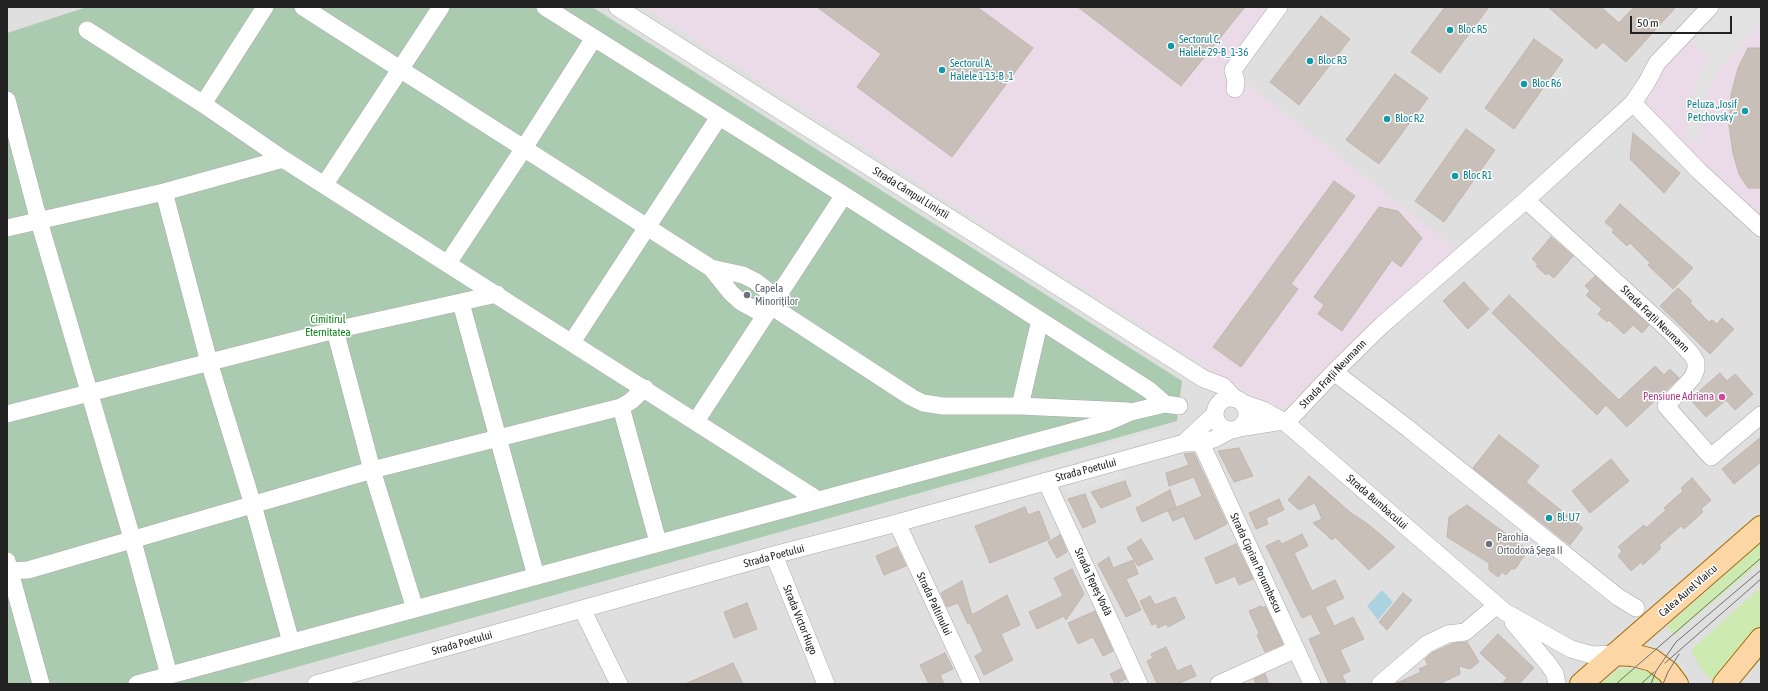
<!DOCTYPE html>
<html>
<head>
<meta charset="utf-8">
<style>
	body { margin:0 }
	#map { position:relative; width:1768px; height:691px; overflow:hidden; background:#f2efe9; font-family:"Asap Condensed",sans-serif }
	canvas { display:block }
	.frame { position:absolute; inset:0; border:8px solid #222; pointer-events:none }
	.scale { position:absolute; left:1630px; top:16px; width:102px; height:18px; box-sizing:border-box; border:2px solid #222; border-top:0; padding-left:5px; font-size:12px; line-height:14px; white-space:nowrap; color:#222; -webkit-text-stroke:3px #fff; paint-order:stroke }
</style>
</head>
<body>
<div id="map">
<canvas width="1768" height="691"></canvas>
<div class="frame"></div>
<div class="scale">50 m</div>
</div>
<script>
const context = document.querySelector('canvas').getContext('2d');
context.lineJoin = 'round';
function fillPath(path, color) { context.fillStyle = color; context.fill(path, 'evenodd'); }
const shape = rows => new Path2D(rows.map(r => 'M' + r).join(''));
function stroke(path, color, width, dash) { context.strokeStyle = color; context.lineWidth = width; context.lineCap = dash ? 'butt' : 'round'; context.setLineDash(dash || []); context.stroke(path); }
function label(font, color, halo, rows, align = 'center') {
  context.font = font + ' "Asap Condensed",sans-serif'; context.lineWidth = 3; context.setLineDash([]); context.textBaseline = 'middle'; context.strokeStyle = halo; context.fillStyle = color; for (const [text, x, y, turn = 0] of rows) {
    context.save(); context.translate(x, y); context.rotate((+turn || 0) * Math.PI / 180); context.textAlign = isNaN(turn) ? turn : align; if (halo) context.strokeText(text, 0, 0); context.fillText(text, 0, 0); context.restore();
  }
}
const residential = shape([
	[7,7,645,7,1267,406,1233,72,1288,7,1710,7,1761,236,1761,684,7,684]
]);
const industrial = shape([
	[645,7,1285,7,1233,72,1457,250,1299,398,1283,409,1267,406],
	[1710,7,1761,7,1761,236,1632,117,1679,42]
]);
const grass = shape([
	[1761,543,1761,562,1674,635,1667,626],
	[1761,587,1761,625,1714,683,1702,670,1691,650],
	[1627,668,1651,672,1666,684,1599,684,1618,670]
]);
const cemetery = shape([
	[87,7,592,7,1182,381,1177,421,236,684,7,684,7,33]
]);
const parking = shape([
	[1721,7,1761,7,1761,22,1720,69,1709,89,1699,142,1686,138,1686,133,1695,88,1701,71,1709,60,1691,42],
	[1162,429,1158,439,938,501,934,492],
	[1121,468,1124,477,1069,493,1066,485]
]);
const water = shape([
	[1382,590,1393,602,1378,620,1367,606]
]);
const building = shape([
	[817,7,977,7,1033,48,952,157,857,87,881,54,817,7],
	[1078,7,1245,7,1181,86,1078,7],
	[1445,7,1489,7,1440,73,1411,52,1445,7],
	[1548,7,1601,7,1619,23,1634,7,1676,7,1626,62,1603,42,1596,49,1548,7],
	[1321,16,1350,39,1299,105,1270,82,1321,16],
	[1534,39,1563,60,1514,129,1485,108,1534,39],
	[1748,48,1761,48,1761,188,1748,188,1739,174,1733,153,1729,126,1731,95,1738,68,1748,48],
	[1395,74,1428,98,1379,164,1346,140,1395,74],
	[1466,129,1495,150,1444,222,1415,201,1466,129],
	[1633,133,1680,173,1664,193,1630,159,1633,133],
	[1334,181,1355,196,1291,284,1298,289,1241,367,1213,347,1334,181],
	[1620,204,1693,268,1673,289,1648,265,1650,263,1630,243,1627,246,1612,232,1614,230,1605,222,1620,204],
	[1379,207,1398,211,1422,238,1401,267,1392,260,1342,331,1318,314,1324,305,1314,297,1379,207],
	[1551,237,1573,256,1554,278,1548,273,1546,275,1536,266,1538,264,1532,259,1551,237],
	[1595,276,1649,325,1642,333,1633,325,1624,334,1609,320,1607,322,1598,314,1602,309,1586,295,1590,291,1585,286,1595,276],
	[1464,282,1489,309,1468,329,1443,301,1464,282],
	[1678,288,1692,301,1690,303,1709,322,1712,320,1717,324,1722,318,1734,329,1710,354,1660,306,1678,288],
	[1509,295,1619,400,1655,366,1664,375,1670,369,1679,378,1627,427,1606,405,1597,415,1492,313,1509,295],
	[1720,373,1727,381,1735,374,1753,394,1735,410,1726,400,1706,417,1690,399,1720,373],
	[1499,435,1539,466,1526,482,1583,528,1570,545,1473,468,1499,435],
	[1761,437,1761,462,1734,484,1722,469,1761,437],
	[1239,448,1253,476,1234,482,1218,451,1239,448],
	[1194,453,1227,524,1195,540,1184,516,1173,521,1168,511,1202,496,1194,477,1169,486,1166,473,1189,465,1184,454,1194,453],
	[1611,459,1629,481,1590,513,1572,491,1611,459],
	[1309,476,1351,513,1368,524,1395,547,1369,570,1335,537,1332,540,1313,523,1322,519,1315,503,1299,510,1288,500,1309,476],
	[1692,478,1711,500,1701,509,1703,512,1684,529,1681,526,1659,545,1661,548,1643,565,1641,562,1631,571,1618,556,1622,551,1618,547,1644,525,1646,528,1666,510,1664,508,1683,491,1681,488,1692,478],
	[1125,481,1131,496,1101,508,1091,492,1125,481],
	[1170,490,1176,507,1142,522,1136,508,1170,490],
	[1085,494,1096,522,1083,528,1068,499,1085,494],
	[1279,499,1284,510,1266,518,1268,524,1256,529,1249,513,1279,499],
	[1467,505,1528,550,1515,569,1511,569,1506,575,1502,572,1498,577,1489,570,1489,563,1447,537,1449,517,1467,505],
	[1025,507,1028,515,1039,511,1050,539,990,563,975,526,1025,507],
	[1302,534,1308,546,1294,553,1312,591,1335,580,1344,598,1325,607,1334,626,1353,617,1364,639,1340,650,1350,671,1342,675,1346,684,1329,684,1309,639,1321,634,1311,614,1302,618,1266,546,1279,540,1282,544,1302,534],
	[1060,535,1067,552,1057,558,1048,542,1060,535],
	[1141,539,1153,559,1138,566,1127,548,1141,539],
	[1236,544,1253,579,1239,585,1235,576,1216,584,1205,558,1236,544],
	[897,547,906,566,884,575,876,556,897,547],
	[1109,557,1113,568,1133,560,1138,574,1126,579,1141,610,1126,617,1098,564,1109,557],
	[1072,569,1084,594,1066,620,1064,616,1037,629,1029,612,1063,596,1054,578,1072,569],
	[962,581,972,615,1007,595,1020,625,1001,634,1013,660,984,675,975,656,983,651,970,623,968,624,958,603,947,607,941,593,962,581],
	[1403,593,1412,600,1387,630,1379,622,1403,593],
	[1150,596,1155,605,1175,597,1185,618,1168,627,1166,624,1158,628,1156,623,1152,625,1140,601,1150,596],
	[747,603,757,629,734,638,724,612,747,603],
	[1261,606,1262,608,1265,606,1283,644,1265,652,1257,635,1259,633,1249,611,1261,606],
	[1095,611,1113,651,1103,656,1093,637,1078,644,1068,623,1095,611],
	[1498,634,1534,668,1519,684,1502,684,1507,678,1480,653,1498,634],
	[1467,642,1479,662,1470,669,1459,666,1460,674,1439,684,1395,684,1421,672,1419,669,1428,665,1425,659,1432,653,1454,643,1467,642],
	[1166,647,1177,671,1191,665,1196,676,1177,684,1157,684,1147,661,1153,658,1151,654,1166,647],
	[945,653,953,669,940,675,944,684,929,684,920,665,945,653],
	[733,663,743,684,685,684,733,663],
	[1121,669,1126,679,1115,684,1110,674,1121,669],
	[1265,674,1269,684,1256,684,1254,679,1265,674]
]);
const minor = shape([
	[303,7,711,268,731,293,741,302,765,315],
	[545,7,844,195,1149,390,1165,404],
	[617,7,1204,379,1223,386,1235,399],
	[87,30,203,104,283,159,818,500],
	[1235,89,1236,81,1233,70,1279,7],
	[7,100,39,221,132,538,169,675],
	[1633,103,1699,171,1761,228],
	[203,104,265,7],
	[325,184,441,7],
	[164,192,209,362,253,505,291,642],
	[1526,200,1671,332,1692,355,1696,362,1696,369,1693,377,1666,406,1711,457,1761,415],
	[7,228,164,192,283,159],
	[448,263,524,148,594,38],
	[711,268,743,275,755,281,777,298],
	[461,303,536,576],
	[771,306,911,397,923,403,943,406,1020,406,1128,411],
	[335,330,372,470,415,609],
	[572,342,719,117],
	[1334,372,1409,429,1618,597,1636,608],
	'1215 414a16 16 0 1 1 32 0a16 16 0 1 1-32 0Z',
	[1243,403,1263,410,1286,423,1505,612,1571,649,1592,655,1615,654],
	[1020,406,1040,320],
	[621,407,658,542],
	[7,414,335,330,497,294],
	[696,421,844,195],
	[1286,423,1334,372,1382,325,1526,200,1633,103,1647,82,1657,63,1710,7],
	[1239,428,1283,421],
	[1184,443,1215,414],
	[1201,443,1312,684],
	[1046,481,1139,684],
	[897,523,972,684],
	[774,555,826,684],
	[7,561,41,684],
	[7,571,28,570,372,470,621,407,631,401,645,388],
	[582,609,619,684],
	[1513,622,1549,665,1555,674,1557,684],
	[137,684,1108,422,1131,412,1165,404,1179,406],
	[316,684,774,555,897,523,1184,443,1201,443,1214,439,1231,430],
	[1219,684,1296,649],
	[1380,684,1427,644,1448,634,1465,632,1497,605]
]);
const major = shape([
	[1615,654,1633,655,1652,660,1668,672,1677,684],
	[1581,684,1761,527],
	[1724,684,1761,639]
]);
const tram = shape([
	[1665,663,1761,579],
	[1616,684,1761,558],
	[1641,684,1654,672],
	[1651,684,1656,671,1676,642,1761,570],
	[1663,684,1668,672,1679,654]
]);
const markers = [
	[1450,30,4,"#0f9aa8"],
	[1171,46,4,"#0f9aa8"],
	[1310,61,4,"#0f9aa8"],
	[942,70,4,"#0f9aa8"],
	[1524,84,4,"#0f9aa8"],
	[1745,111,4,"#0f9aa8"],
	[1387,119,4,"#0f9aa8"],
	[1455,176,4,"#0f9aa8"],
	[747,295,4,"#6b7280"],
	[1722,397,4,"#d1479c"],
	[1549,518,4,"#0f9aa8"],
	[1489,544,4,"#6b7280"]
];
const cultureNames = [
	["Bloc R5",1458,30],
	["Sectorul C,",1179,40],
	["Halele 29-B_1-36",1179,53],
	["Bloc R3",1318,61],
	["Sectorul A,",950,64],
	["Halele 1-13-B_1",950,77],
	["Bloc R6",1532,84],
	["Peluza „Iosif",1737,105,"right"],
	["Petchovsky”",1737,118,"right"],
	["Bloc R2",1395,119],
	["Bloc R1",1463,176],
	["Bl. U7",1557,518]
];
const streetNames = [
	["Strada Câmpul Liniștii",911,193,32],
	["Strada Frații Neumann",1655,319,44],
	["Strada Frații Neumann",1333,374,-46],
	["Strada Poetului",1086,470,-15],
	["Strada Bumbacului",1377,502,41],
	["Strada Poetului",774,556,-15],
	["Strada Ciprian Porumbescu",1256,563,65],
	["Strada Țepeș Vodă",1093,582,65],
	["Calea Aurel Vlaicu",1688,591,-41],
	["Strada Paltinului",934,604,65],
	["Strada Victor Hugo",800,620,68],
	["Strada Poetului",462,643,-16]
];
const worshipNames = [
	["Capela",755,289],
	["Minoriților",755,302],
	["Parohia",1497,538],
	["Ortodoxă Șega II",1497,551]
];
const parkNames = [
	["Cimitirul",328,320],
	["Eternitatea",328,333]
];
const hotelNames = [
	["Pensiune Adriana",1714,397]
];
fillPath(residential, '#e0dfdf');
fillPath(industrial, '#ebdbe8');
fillPath(grass, '#cdebb0');
fillPath(cemetery, '#aacbaf');
fillPath(parking, '#e2e2e2');
fillPath(water, '#aad3df');
fillPath(building, '#c7bfb8');
stroke(building, '#c4b6ab', 1);
stroke(minor, '#a9a9a9', 18);
stroke(major, '#a06b00', 24);
stroke(minor, '#fff', 17);
stroke(major, '#fcd6a4', 22);
stroke(tram, '#707070', 1);
for (const [x, y, r, color] of markers) { const dot = new Path2D(); dot.arc(x, y, r, 0, 2 * Math.PI); context.fillStyle = color; context.fill(dot); stroke(dot, '#fff', 1.5); }
label('11px', '#0d838f', '#fff', cultureNames, 'left');
label('11px', '#222', '#fff', streetNames);
label('11px', '#5b616d', '#fff', worshipNames, 'left');
label('11px', '#0c8416', '#fff', parkNames);
label('11px', '#b23c85', '#fff', hotelNames, 'right');
</script>
</body>
</html>
